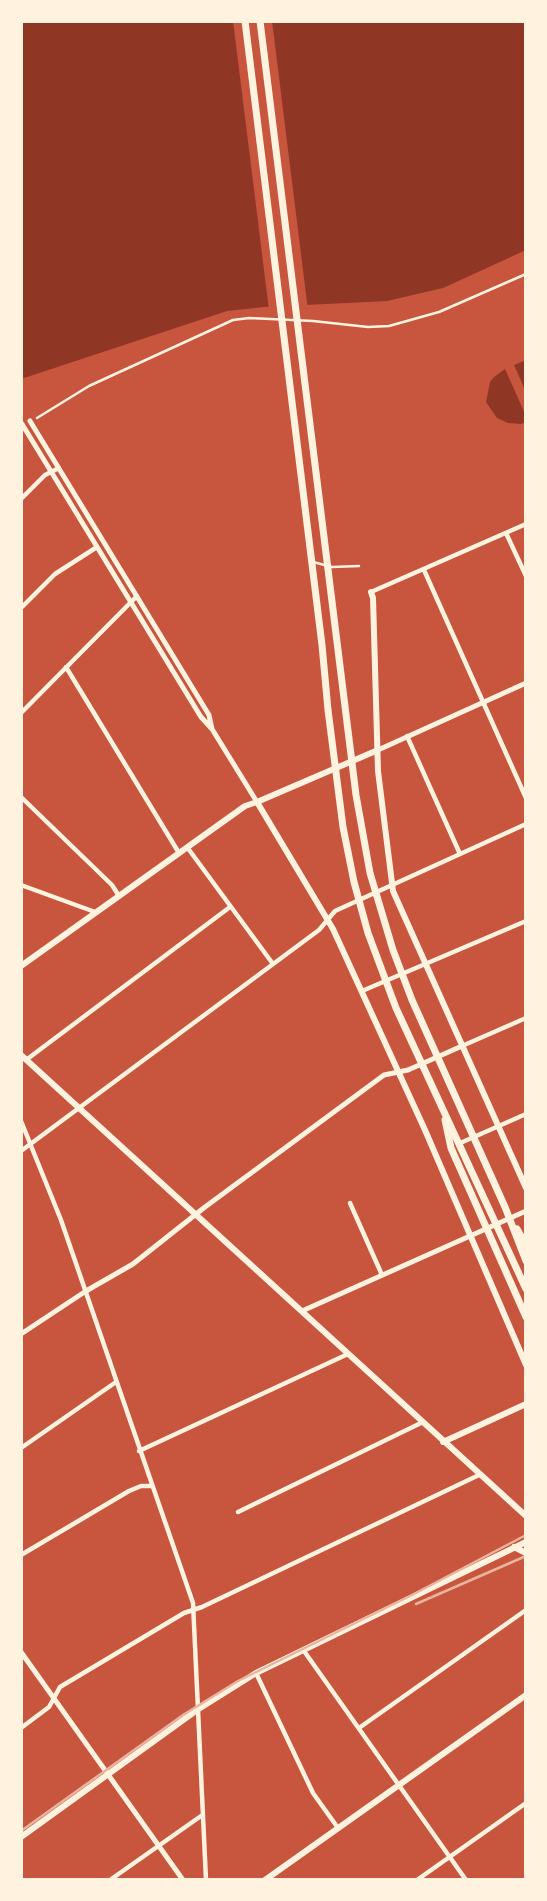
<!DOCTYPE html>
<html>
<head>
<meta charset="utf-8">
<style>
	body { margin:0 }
	#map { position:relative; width:547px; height:1901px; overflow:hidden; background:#c8553d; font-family:"Source Serif 4",serif }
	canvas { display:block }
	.frame { position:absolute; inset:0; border:23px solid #fff3e0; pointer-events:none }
</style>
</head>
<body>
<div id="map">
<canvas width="547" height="1901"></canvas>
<div class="frame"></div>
</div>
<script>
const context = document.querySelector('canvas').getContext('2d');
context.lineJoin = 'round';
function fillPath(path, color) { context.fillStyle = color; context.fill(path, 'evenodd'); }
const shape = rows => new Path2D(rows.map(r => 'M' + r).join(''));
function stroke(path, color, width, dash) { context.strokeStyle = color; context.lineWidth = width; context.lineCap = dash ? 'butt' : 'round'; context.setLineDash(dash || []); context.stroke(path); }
const water = shape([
	[21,21,526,21,526,250,443,288,387,301,264,307,227,311,21,379],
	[526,360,526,392,514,365],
	[505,369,526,416,526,422,521,424,508,423,497,418,486,402,490,382,494,377]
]);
const pier = shape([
	[233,21,272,21,308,310,269,310]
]);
const pedestrian = shape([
	[37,418,89,386,233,320,249,318,313,321,368,327,389,326,439,312,526,274],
	[313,562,332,567,359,566]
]);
const minor = shape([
	[21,499,45,475,59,468],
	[506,533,526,576],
	[424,570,526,798],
	[371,592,526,524],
	[21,608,55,574,97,547],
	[66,667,179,853],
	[21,713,137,596],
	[407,736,460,854],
	[21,797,112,885,119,896],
	[187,847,273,964],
	[21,885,95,912],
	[362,991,526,921],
	[462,1046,526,1018],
	[26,1060,230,907],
	[21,1121,61,1220,193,1603,206,1880],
	[458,1144,526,1114],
	[21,1151,319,930,335,911,526,824],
	[350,1203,382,1275],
	[21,1448,116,1382],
	[139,1451,348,1354],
	[238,1512,423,1422],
	[21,1555,129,1491,141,1486,152,1486],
	[304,1651,466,1880],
	[256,1673,313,1793,338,1828],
	[21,1728,49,1707,60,1687,184,1613,202,1607,479,1475],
	[359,1728,526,1610],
	[110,1880,201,1816],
	[417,1880,526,1803]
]);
const tertiary = shape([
	[30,421,209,715,212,729],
	[22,424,201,717,212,729,257,802],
	[378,750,526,683],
	[302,1311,526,1211],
	[21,1334,86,1291,133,1264,205,1207,384,1075,408,1070,462,1046],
	[21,1652,183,1880]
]);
const secondary = shape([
	[371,592,373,598,378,771,393,891,526,1188],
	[378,750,257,802,333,929,425,1130,526,1365],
	[21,1055,526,1516],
	[443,1442,526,1404],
	[514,1547,526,1553],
	[21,1837,197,1710,256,1673,526,1542],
	[265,1880,526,1695]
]);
const primary = shape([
	[21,966,245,806,257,802]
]);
const motorway = shape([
	[245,21,322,645,328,710,343,827,354,882,368,933,396,1008,526,1289],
	[260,21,356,795,370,873,393,950,412,1000,505,1207,526,1261],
	[445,1120,451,1148,526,1317],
	[517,1229,526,1245]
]);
const rail = shape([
	[416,1604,526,1556],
	[21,1831,183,1715,238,1681,412,1595,526,1535]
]);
fillPath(water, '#8f3625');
fillPath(pier, '#c8553d');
stroke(pedestrian, '#fff3e0', 2.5);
stroke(minor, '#fff3e0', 4.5);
stroke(tertiary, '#fff3e0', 5);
stroke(secondary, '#fff3e0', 6);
stroke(primary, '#fff3e0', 6);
stroke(motorway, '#fff3e0', 7);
stroke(rail, '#e9b49f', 2.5);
</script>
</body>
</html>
